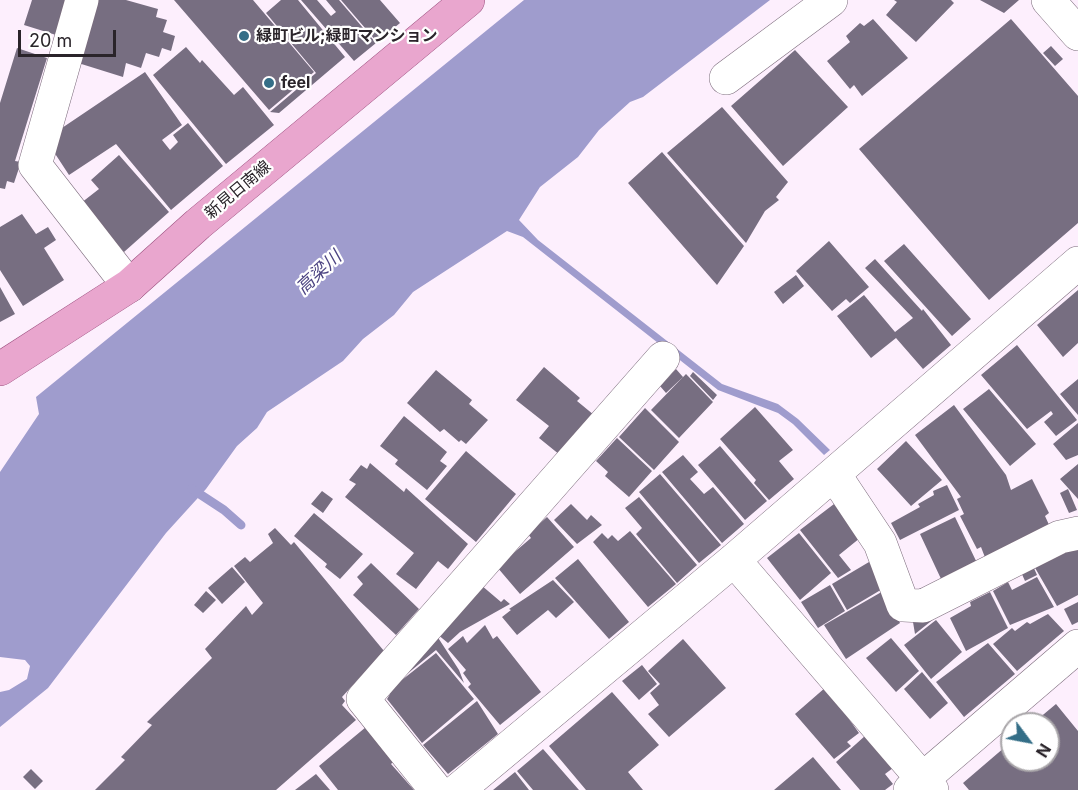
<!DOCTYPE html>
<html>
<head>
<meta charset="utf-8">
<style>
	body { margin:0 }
	#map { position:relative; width:1078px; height:790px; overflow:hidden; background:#fdeffd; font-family:Inter,sans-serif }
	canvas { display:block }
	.north { position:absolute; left:1000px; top:712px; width:60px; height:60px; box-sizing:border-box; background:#fff; border:2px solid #aaa7aa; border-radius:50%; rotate:122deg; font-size:16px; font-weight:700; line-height:24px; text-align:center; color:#2a242a }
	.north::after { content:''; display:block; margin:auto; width:21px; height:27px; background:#346e87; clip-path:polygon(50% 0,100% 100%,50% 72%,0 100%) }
	.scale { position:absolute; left:18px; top:30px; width:98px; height:27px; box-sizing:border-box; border:3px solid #2a242a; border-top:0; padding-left:8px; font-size:18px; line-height:21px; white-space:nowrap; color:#2a242a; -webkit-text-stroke:4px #fff; paint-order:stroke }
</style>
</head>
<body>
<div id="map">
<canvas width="1078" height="790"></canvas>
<div class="north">N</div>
<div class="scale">20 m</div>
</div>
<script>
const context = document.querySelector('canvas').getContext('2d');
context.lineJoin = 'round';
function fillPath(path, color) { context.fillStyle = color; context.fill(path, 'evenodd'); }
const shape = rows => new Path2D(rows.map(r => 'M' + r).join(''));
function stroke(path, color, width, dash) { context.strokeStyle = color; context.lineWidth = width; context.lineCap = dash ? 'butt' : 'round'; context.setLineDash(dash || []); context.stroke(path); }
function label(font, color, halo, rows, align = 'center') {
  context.font = font + ' Inter,"Noto Sans JP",sans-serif'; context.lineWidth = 4.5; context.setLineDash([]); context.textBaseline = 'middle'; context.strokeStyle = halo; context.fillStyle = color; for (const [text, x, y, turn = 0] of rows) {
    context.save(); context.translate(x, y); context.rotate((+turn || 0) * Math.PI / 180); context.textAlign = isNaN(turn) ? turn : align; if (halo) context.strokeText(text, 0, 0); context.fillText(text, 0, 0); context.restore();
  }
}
const water = shape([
	[524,0,770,0,643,97,630,102,599,130,578,157,540,187,519,220,538,240,722,384,778,404,798,419,830,450,824,455,793,424,778,413,718,390,523,237,507,231,413,292,394,315,363,339,343,361,267,412,257,428,237,446,206,489,166,533,48,688,0,727,0,692,9,690,27,679,30,666,25,660,0,657,0,472,39,414,36,397]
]);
const stream = shape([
	[192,489,224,510,241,525]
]);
const building = shape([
	[32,0,66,0,56,35,24,25],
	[94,0,126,0,158,9,156,17,167,20,163,32,175,36,171,51,162,48,159,57,146,53,141,68,126,63,123,77,75,62],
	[174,0,253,0,314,72,269,110],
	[281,0,298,0,345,57,279,113,270,112,316,73,266,13],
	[301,0,317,0,331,16,336,12,326,0,339,0,376,43,354,61],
	[341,0,380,0,400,23,377,42],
	[894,0,951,0,954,3,916,42,886,15,897,2],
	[980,0,1019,0,1004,13],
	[873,19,908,58,862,96,854,85,850,89,827,61,850,42,846,36,860,23,864,26],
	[1011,19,1078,96,1078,223,989,300,859,149],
	[1051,46,1063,59,1055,66,1043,53],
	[186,47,200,63,202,60,234,95,243,87,274,125,226,164,153,75],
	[17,48,47,58,15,161,21,162,14,183,7,181,5,189,0,188,0,103],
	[795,50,848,107,783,166,731,106],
	[145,72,182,125,162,140,170,150,178,142,173,135,188,123,223,166,171,210,116,144,69,175,52,149,56,132],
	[722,107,788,182,776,197,779,200,765,211,746,243,667,153],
	[662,152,744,246,717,285,628,183],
	[119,155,169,212,124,252,81,203,99,189,91,180],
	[22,214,36,234,48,227,56,240,44,248,64,280,23,306,0,270,0,227],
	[829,241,869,287,850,303,846,299,832,311,796,271],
	[904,244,971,319,952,336,884,261],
	[875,259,922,311,923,309,951,345,923,369,896,338,871,358,837,316,864,295,895,332,913,318,865,268],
	[796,275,804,286,783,304,774,292],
	[0,287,15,314,0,322],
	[1078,290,1078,343,1063,357,1037,325],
	[1017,345,1077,420,1056,436,1044,422,1053,414,1051,411,1027,429,981,375],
	[544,367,580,398,577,401,594,415,560,455,539,438,549,426,516,400],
	[676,369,683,377,666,393,660,386],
	[436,370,472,400,469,404,488,420,466,444,461,440,459,442,444,429,440,432,407,403],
	[693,372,717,395,713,400,690,376],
	[686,374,713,402,679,438,651,410],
	[1078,379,1078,415,1060,394],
	[989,389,1036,444,1010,466,963,409],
	[954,405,1006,475,1011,490,1032,479,1049,513,1045,516,1050,527,986,560,981,547,977,549,960,516,964,514,957,499,961,497,915,435],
	[755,407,793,450,779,461,794,479,769,500,754,483,756,480,720,439],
	[645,408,679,442,654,470,619,437],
	[404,416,447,452,440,461,447,466,427,490,395,464,398,460,380,446],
	[1078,423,1078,455,1066,460,1053,444],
	[617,438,652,471,629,497,605,476,608,472,596,461],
	[906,441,942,480,911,506,877,469],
	[720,446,767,501,745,520,698,465],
	[466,451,516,494,476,542,425,499],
	[683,455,698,472,690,479,704,494,713,487,744,524,722,543,662,472],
	[370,463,404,492,406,488,468,544,448,569,438,561,416,589,396,574,414,553,345,497,356,484,349,480,361,465,367,469],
	[1078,464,1078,499,1060,479],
	[660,474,721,545,699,563,639,492],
	[947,485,959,510,900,540,891,523,920,507,918,504,934,495,933,491],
	[1068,489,1077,510,1069,513,1060,493],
	[322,491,333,499,323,513,311,504],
	[639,497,697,565,677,583,636,534,642,528,625,508],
	[571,504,587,520,591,515,602,525,577,544,554,520],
	[834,504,860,538,839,555,851,570,838,578,800,530],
	[314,513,363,554,340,579,325,567,327,564,294,536],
	[547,517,574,547,520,594,497,567,531,538,528,534],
	[955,517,978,565,942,581,920,534],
	[275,528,291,545,294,542,384,651,342,697,345,701,342,705,356,720,276,790,95,790,125,760,121,757,152,725,147,722,212,658,205,649,246,606,252,615,263,603,234,566,245,557,250,562,273,543,268,534],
	[630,531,676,584,648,607,593,542,602,533,608,539,612,535,618,541],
	[799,533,831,573,800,600,767,558],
	[1078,544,1078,595,1057,606,1034,566],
	[578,559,629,622,609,639,555,578],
	[869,562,884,588,847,610,832,584],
	[371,563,419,609,396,635,353,595,363,584,357,577],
	[1033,566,1037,575,1025,581,1021,572],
	[232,567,245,582,222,604,208,588],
	[1037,577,1054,607,1010,625,993,591,1008,582,1012,590],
	[553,580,574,602,556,618,548,610,517,635,502,617,511,610,509,609],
	[481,585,501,602,504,599,510,604,460,632,448,643,437,634],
	[830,585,845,611,818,628,801,602],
	[885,590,900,623,846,659,824,625],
	[206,591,216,600,203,613,194,605],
	[990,592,1008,628,966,651,950,618,971,606,970,602],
	[1078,602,1078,622,1072,625,1064,609],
	[934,612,935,618,915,634,913,622],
	[1048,614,1064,631,1017,671,993,644,1012,628,1015,631,1027,622,1030,624],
	[936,620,962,652,931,679,904,645],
	[485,625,493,639,497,636,541,692,500,725,468,687,471,684,463,673,466,670,448,649,463,636,467,643],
	[437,636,459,670,464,683,436,650,389,689],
	[891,638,919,671,896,692,866,658],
	[683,639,726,688,669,737,648,714,659,705,650,693,660,684,648,671],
	[988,643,1015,674,964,717,936,682],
	[436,653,474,699,422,743,387,699,390,694,388,691],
	[642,665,657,684,639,700,622,681],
	[922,672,948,703,930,719,904,689],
	[826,687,859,733,847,742,851,746,834,759,795,714],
	[612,692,659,745,628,772,643,790,586,790,549,746],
	[477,701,498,734,448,774,423,745],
	[1056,704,1078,731,1078,790,969,790,963,783,1012,741,1012,760,1048,760,1048,724,1032,724],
	[366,727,394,761,391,764,414,790,338,790,319,766],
	[866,735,893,768,885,774,893,784,885,790,860,790,836,762],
	[543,749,579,790,533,790,517,771],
	[813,757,841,790,774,790],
	[31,769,43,781,35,789,23,777],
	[515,772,529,790,493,790],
	[316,774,330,790,295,790]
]);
const minor = shape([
	[82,0,35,165,129,286],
	[1048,0,1078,34],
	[726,78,831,0],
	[834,474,880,543,903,605,923,606,1060,537,1078,533],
	[734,560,932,790],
	[436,790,363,699,663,358],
	[458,790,734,560,1078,263],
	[910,790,1078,646]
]);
const major = shape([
	[0,369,129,286,198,224,468,0]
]);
const markers = [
	[244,36,6,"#346e87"],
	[269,83,6,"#346e87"]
];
const poiNames = [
	["緑町ビル;緑町マンション",256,36],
	["feel",281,83]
];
const streetNames = [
	["新見日南線",238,190,-40]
];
const waterNames = [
	["高梁川",319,273,-43]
];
fillPath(water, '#9f9ccd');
stroke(stream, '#9f9ccd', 9);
fillPath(building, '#776e81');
stroke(minor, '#7c6c7c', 34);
stroke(major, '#9d5280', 34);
stroke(minor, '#fff', 33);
stroke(major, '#e9a6ce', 33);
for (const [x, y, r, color] of markers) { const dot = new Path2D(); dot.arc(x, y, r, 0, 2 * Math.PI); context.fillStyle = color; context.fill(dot); stroke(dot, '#fff', 2); }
label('bold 16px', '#2a242a', '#fff', poiNames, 'left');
label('16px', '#2a242a', '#fff', streetNames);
label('italic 18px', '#4c4482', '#fff', waterNames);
</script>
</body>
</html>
